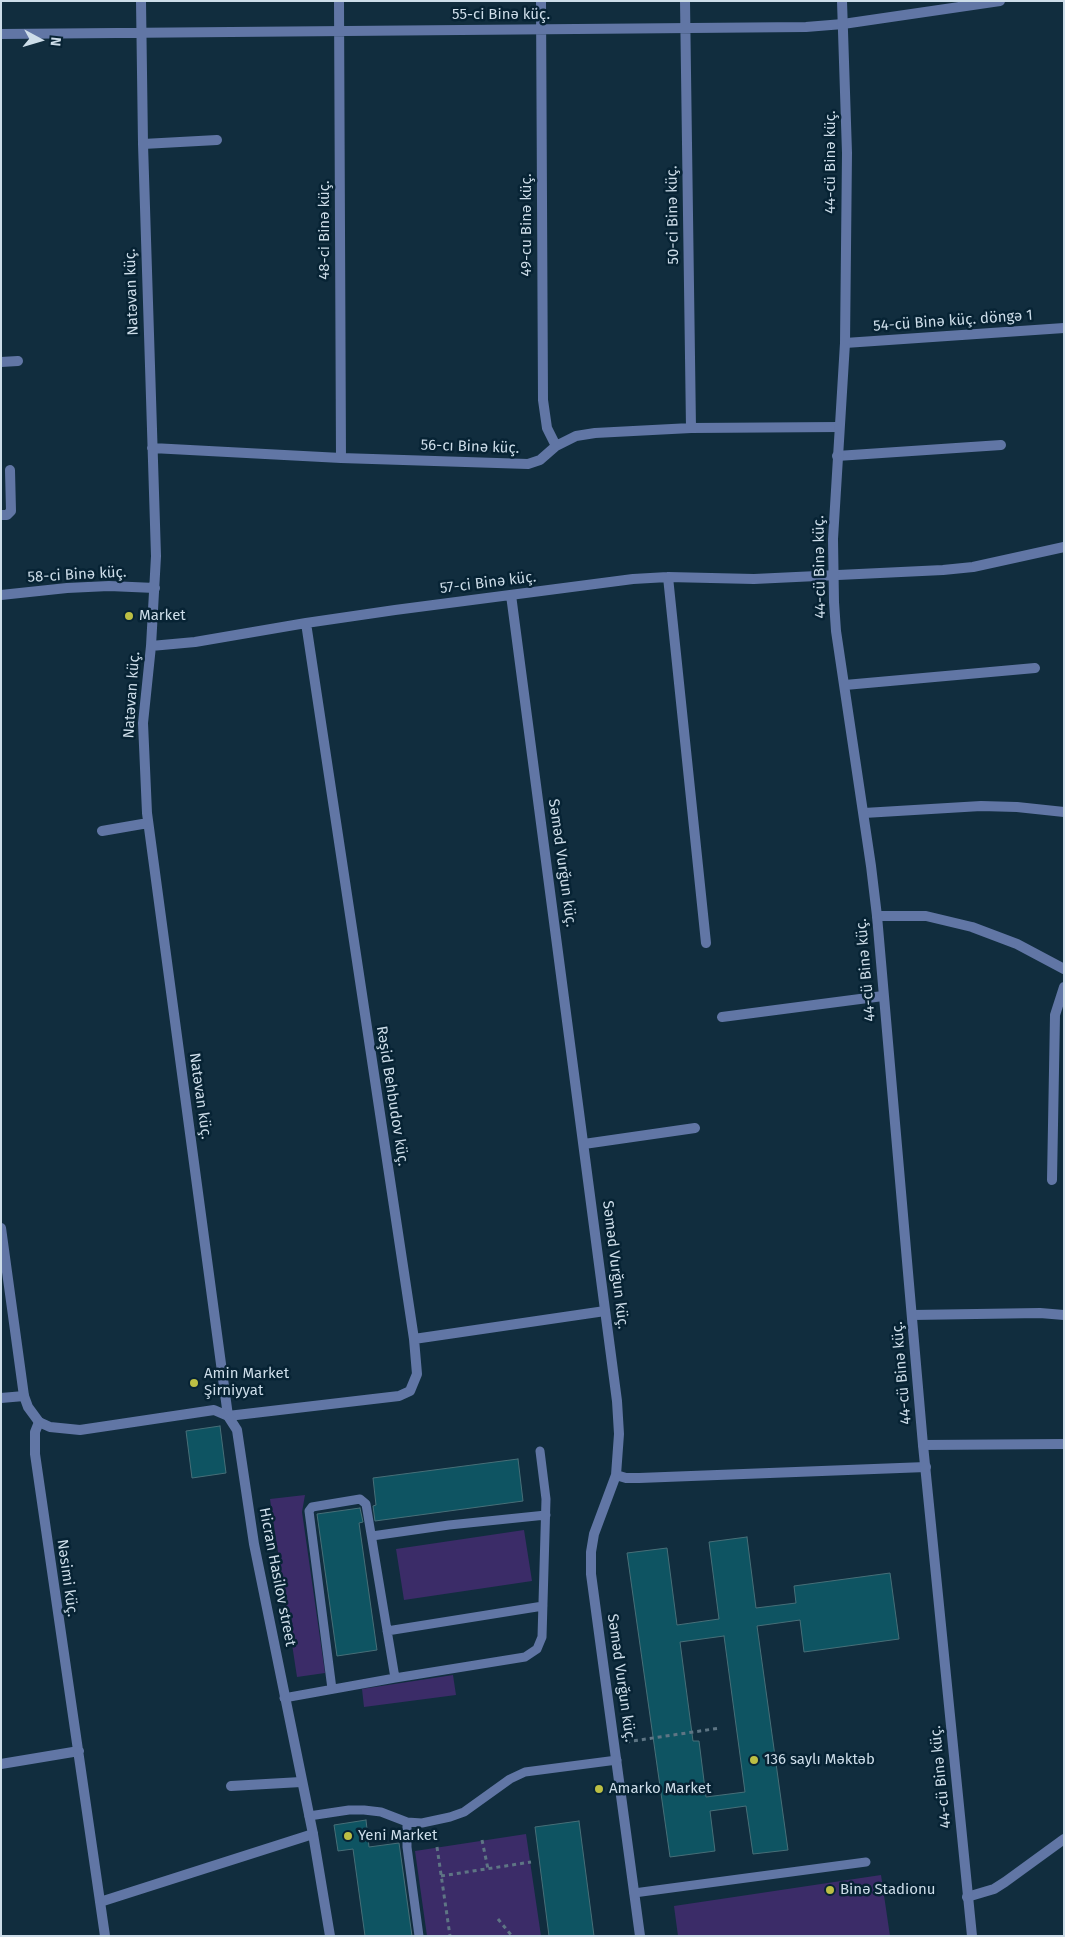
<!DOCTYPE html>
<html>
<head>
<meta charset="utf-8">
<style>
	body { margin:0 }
	#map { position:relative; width:1065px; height:1937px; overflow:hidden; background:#112d3e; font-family:"Fira Sans",sans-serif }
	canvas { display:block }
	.frame { position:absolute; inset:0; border:2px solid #cddde9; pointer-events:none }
	.north { position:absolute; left:15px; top:15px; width:50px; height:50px; -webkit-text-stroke:4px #072334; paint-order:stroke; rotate:96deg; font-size:14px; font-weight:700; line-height:20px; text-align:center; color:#cddde9 }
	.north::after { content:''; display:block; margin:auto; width:18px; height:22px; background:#cddde9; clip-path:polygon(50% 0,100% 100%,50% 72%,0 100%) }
</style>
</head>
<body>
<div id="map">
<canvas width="1065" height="1937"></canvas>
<div class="frame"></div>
<div class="north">N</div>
</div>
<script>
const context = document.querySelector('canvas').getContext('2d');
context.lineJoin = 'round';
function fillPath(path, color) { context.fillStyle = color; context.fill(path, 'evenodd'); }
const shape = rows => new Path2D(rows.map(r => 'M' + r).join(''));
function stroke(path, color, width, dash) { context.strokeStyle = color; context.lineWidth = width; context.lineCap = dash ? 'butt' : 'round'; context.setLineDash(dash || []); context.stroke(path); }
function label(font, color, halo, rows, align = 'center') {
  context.font = font + ' "Fira Sans",sans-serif'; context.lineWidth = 5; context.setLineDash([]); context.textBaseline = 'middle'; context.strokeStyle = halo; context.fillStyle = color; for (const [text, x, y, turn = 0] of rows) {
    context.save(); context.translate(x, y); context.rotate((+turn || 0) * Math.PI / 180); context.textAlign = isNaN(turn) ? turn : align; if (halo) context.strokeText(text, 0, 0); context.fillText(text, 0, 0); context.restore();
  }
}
const green = shape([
	[305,1495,302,1512,325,1673,297,1677,270,1499],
	[524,1530,532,1581,404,1600,396,1549],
	[453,1675,456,1695,364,1707,362,1689],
	[526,1834,541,1936,427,1936,415,1851],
	[881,1875,890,1936,678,1936,674,1906]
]);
const building = shape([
	[220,1426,226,1473,192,1478,186,1431,220,1426],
	[518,1459,523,1501,375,1521,373,1506,376,1505,373,1478,518,1459],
	[360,1508,363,1522,359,1523,377,1650,337,1656,317,1514,360,1508],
	[747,1537,756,1608,796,1603,794,1586,890,1573,899,1639,804,1652,800,1620,757,1626,788,1850,753,1854,746,1806,710,1811,715,1851,670,1857,627,1553,667,1548,677,1625,719,1619,709,1542,747,1537],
	[724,1636,745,1792,706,1797,699,1741,693,1741,680,1642,724,1636],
	[366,1820,369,1847,399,1843,412,1936,365,1936,353,1849,338,1851,334,1825,366,1820],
	[579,1821,594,1936,549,1936,535,1827,579,1821]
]);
const path = shape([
	[626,1742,720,1728],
	[482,1840,488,1869],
	[437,1847,450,1936],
	[441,1876,531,1862],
	[498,1919,512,1936]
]);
const service = shape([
	[372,1536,449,1525,546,1515],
	[387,1631,543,1606],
	[332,1689,309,1511,312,1507,360,1499,366,1504,395,1678],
	[284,1698,395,1678,525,1657,537,1649,542,1637,546,1499,540,1451],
	[309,1816,349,1810,364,1810,381,1812,407,1822,422,1823,450,1817,464,1812,510,1779,525,1772,617,1760],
	[407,1822,407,1847,419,1936],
	[634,1893,866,1862]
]);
const minor = shape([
	[141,1,143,144,156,556,151,646,143,723,147,813,228,1416,399,1396,410,1391,417,1374,414,1339,306,623],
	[339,1,341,458],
	[541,1,543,400,547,428,556,446],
	[685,1,691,428],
	[1,34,806,27,843,24,1000,1],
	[143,144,217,140],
	[845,343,1064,328],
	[1,362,18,361],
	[152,448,341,458,528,464,540,460,556,446,576,436,595,433,691,428,839,427],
	[837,456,1001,445],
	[1,515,7,515,11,511,10,470],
	[668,577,706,943],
	[1,595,67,588,109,586,155,588],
	[511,595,617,1401,619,1434,616,1475,594,1534,591,1552,591,1574,640,1936],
	[151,646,195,642,306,623,395,610,633,579,668,577,754,579,943,570,973,567,1064,547],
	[845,685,1035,668],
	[864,813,981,806,1017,807,1064,812],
	[102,831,148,823],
	[877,916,926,916,972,927,1017,944,1064,969],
	[722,1017,883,996],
	[584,1144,695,1128],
	[1052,1180,1055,1015,1064,987],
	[912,1315,1040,1313,1064,1315],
	[414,1339,605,1311],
	[1,1398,24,1396],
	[39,1422,35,1432,35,1454,105,1936],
	[923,1445,1064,1444],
	[616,1475,626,1478,639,1478,926,1467],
	[1,1764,79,1751],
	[231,1786,301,1782],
	[967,1897,994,1889,1005,1882,1064,1839],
	[100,1902,313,1834]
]);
const tertiary = shape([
	[842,1,847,153,845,343,833,539,834,602,836,631,871,866,877,916,923,1445,972,1936],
	[1,1228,24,1396,28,1407,39,1422,50,1427,80,1430,214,1410,228,1416,237,1430,254,1544,313,1834,330,1936]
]);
const markers = [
	[129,616,5,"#bcbf44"],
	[194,1383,5,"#bcbf44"],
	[754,1760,5,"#bcbf44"],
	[599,1789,5,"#bcbf44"],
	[348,1836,5,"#bcbf44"],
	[830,1890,5,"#bcbf44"]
];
const streetNames = [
	["55-ci Binə küç.",501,15],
	["44-cü Binə küç.",831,162,-90],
	["50-ci Binə küç.",673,215,-91],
	["49-cu Binə küç.",527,225,-90],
	["48-ci Binə küç.",325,230,-90],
	["Natəvan küç.",132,292,-92],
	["54-cü Binə küç. döngə 1",953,321,-4],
	["56-cı Binə küç.",470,447,2],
	["44-cü Binə küç.",820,567,-91],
	["58-ci Binə küç.",77,575,-3],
	["57-ci Binə küç.",488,583,-7],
	["Natəvan küç.",132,695,-86],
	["Səməd Vurğun küç.",562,863,82],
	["44-cü Binə küç.",866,970,-95],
	["Natəvan küç.",200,1096,82],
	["Rəşid Behbudov küç.",392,1096,81],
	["Səməd Vurğun küç.",615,1265,83],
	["44-cü Binə küç.",902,1373,-95],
	["Hicran Hasilov street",277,1577,79],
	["Nəsimi küç.",67,1578,82],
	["Səməd Vurğun küç.",621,1678,82],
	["44-cü Binə küç.",941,1777,-96]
];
const poiNames = [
	["Market",139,616],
	["Amin Market",204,1374],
	["Şirniyyat",204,1391],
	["136 saylı Məktəb",764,1760],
	["Amarko Market",609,1789],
	["Yeni Market",358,1836],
	["Binə Stadionu",840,1890]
];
fillPath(green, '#3b2c68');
fillPath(building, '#0e5462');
stroke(building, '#476f78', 1);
stroke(path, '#5e7584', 3, [4, 4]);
stroke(service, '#6176a5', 9);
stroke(minor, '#6176a5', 10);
stroke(tertiary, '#6176a5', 10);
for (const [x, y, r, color] of markers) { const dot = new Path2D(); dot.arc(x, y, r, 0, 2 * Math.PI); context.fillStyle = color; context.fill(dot); stroke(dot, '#072334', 2); }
label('15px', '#cddde9', '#072334', streetNames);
label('15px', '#cddde9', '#072334', poiNames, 'left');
</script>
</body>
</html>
